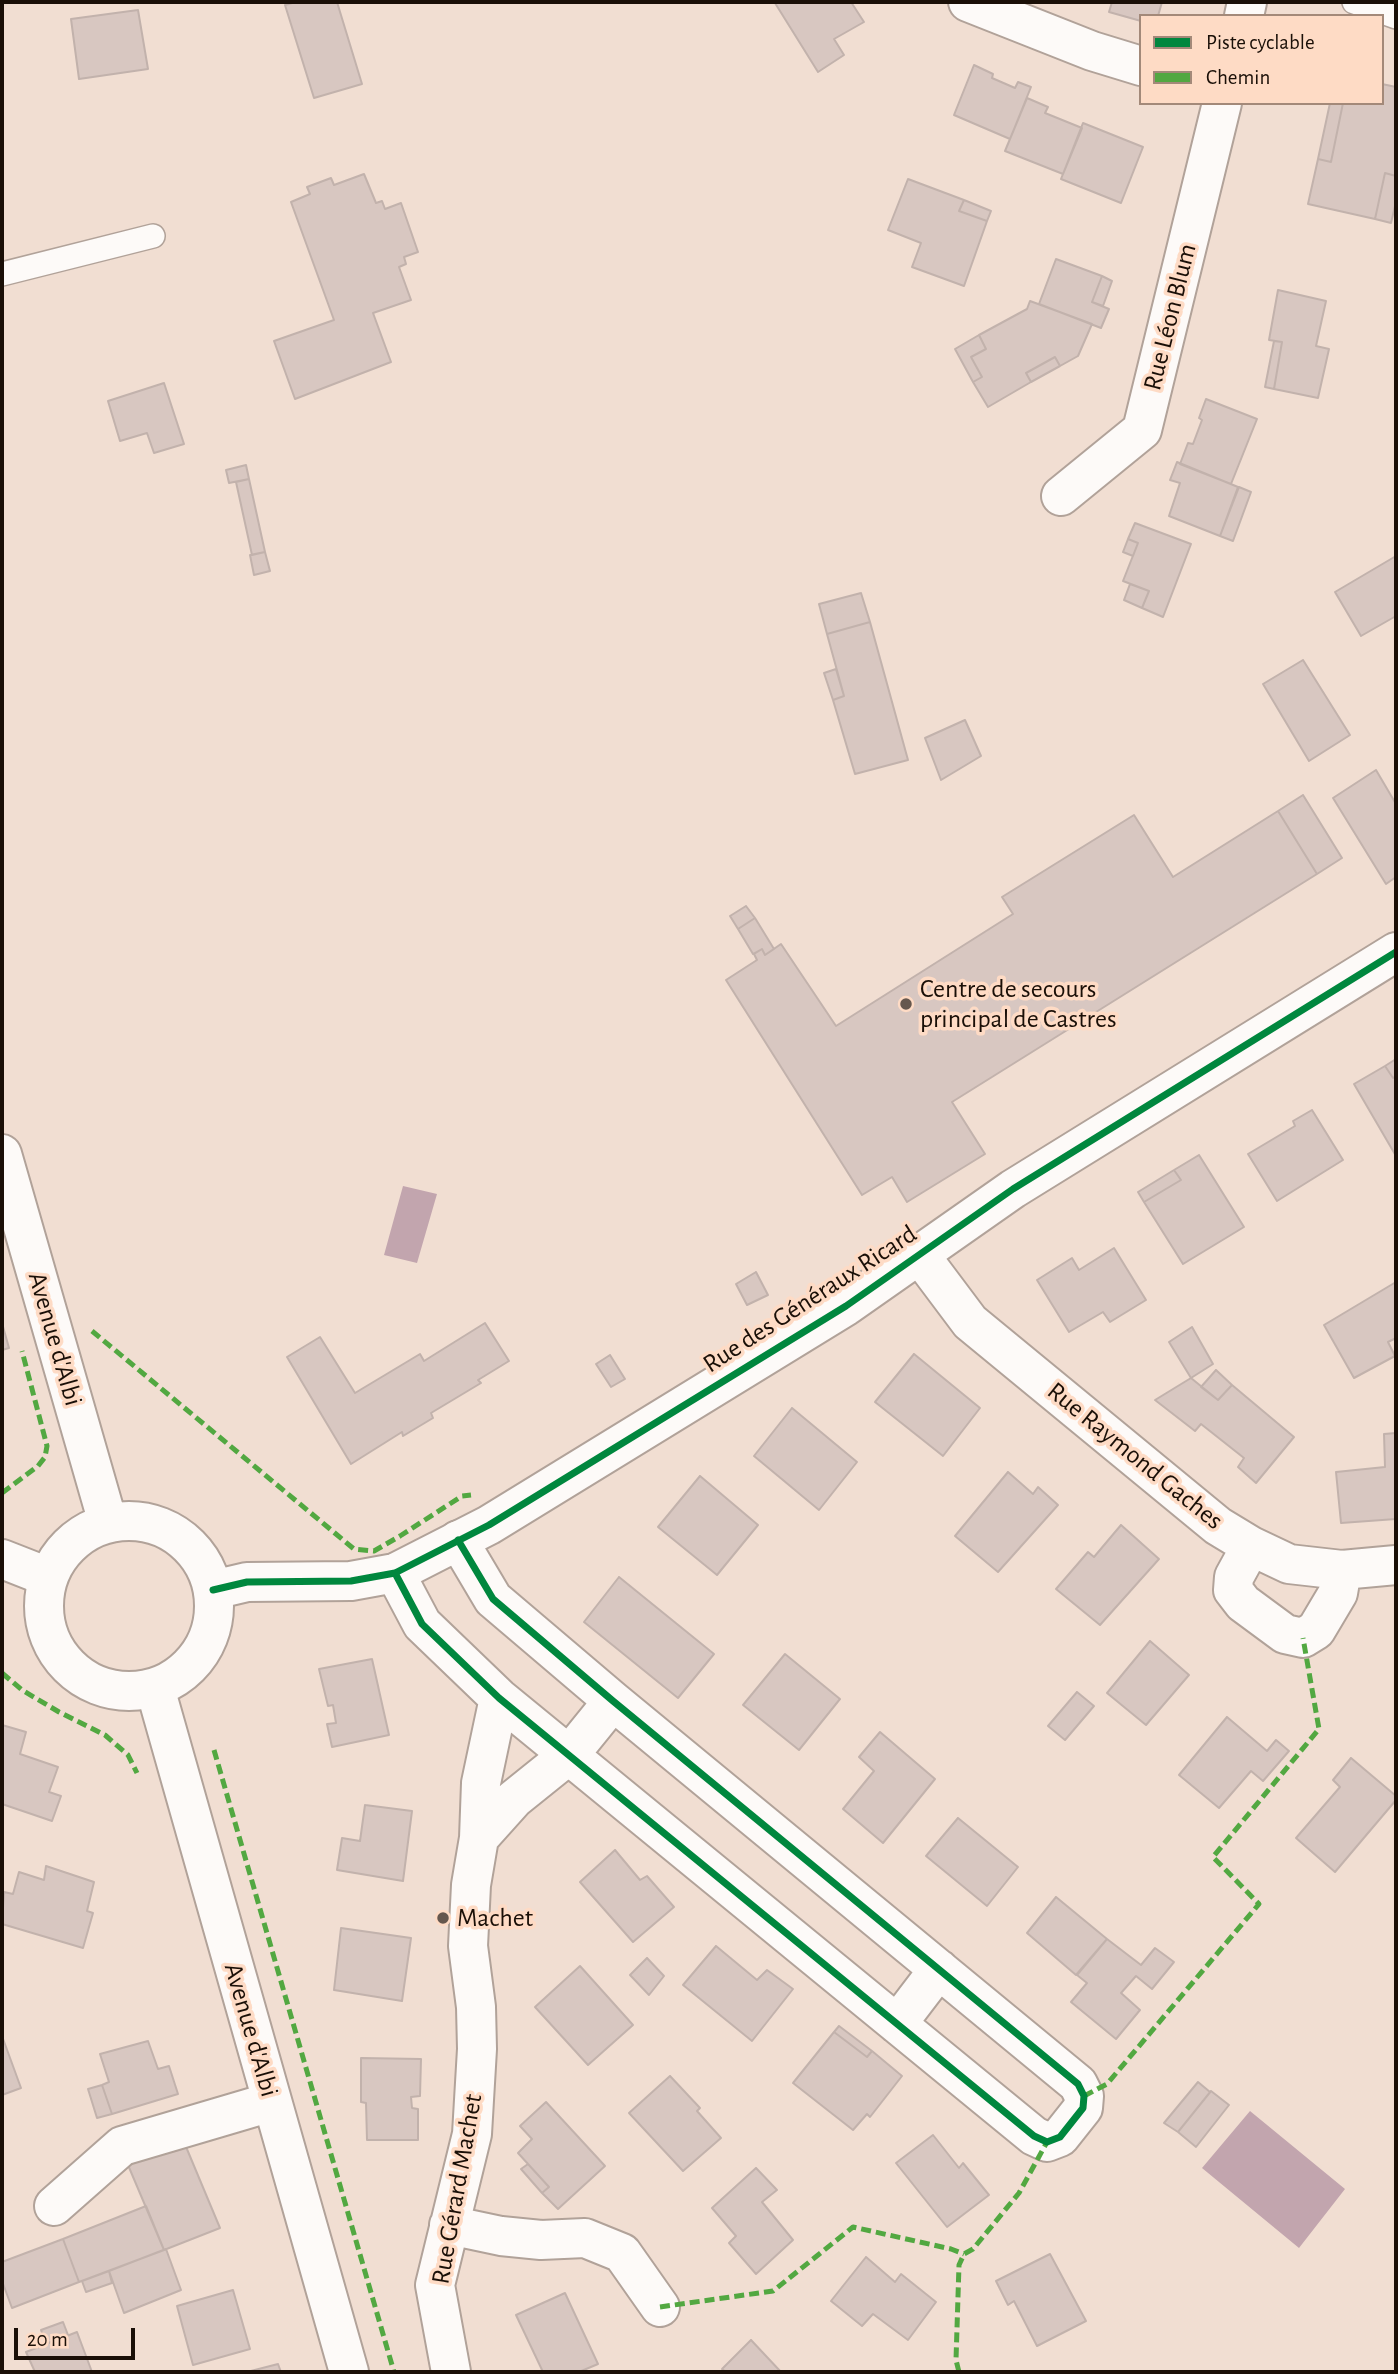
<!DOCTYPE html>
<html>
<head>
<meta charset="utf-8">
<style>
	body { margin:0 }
	#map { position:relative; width:1398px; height:2374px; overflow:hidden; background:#f1ded2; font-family:"Alegreya Sans",sans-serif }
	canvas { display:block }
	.frame { position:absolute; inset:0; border:4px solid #1a0f07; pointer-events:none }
	.legend { position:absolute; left:1139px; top:14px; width:245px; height:91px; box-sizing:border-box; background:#fedbc5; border:2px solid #a38979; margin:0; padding:9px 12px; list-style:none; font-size:21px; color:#1a0f07 }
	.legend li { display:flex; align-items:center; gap:14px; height:35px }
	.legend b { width:35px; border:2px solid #a38979 }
	.scale { position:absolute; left:14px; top:2328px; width:121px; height:32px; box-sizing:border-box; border:4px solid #1a0f07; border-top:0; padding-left:9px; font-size:21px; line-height:24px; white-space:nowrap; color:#1a0f07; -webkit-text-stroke:5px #fedbc5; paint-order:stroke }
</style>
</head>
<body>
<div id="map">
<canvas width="1398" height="2374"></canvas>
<div class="frame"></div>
<ul class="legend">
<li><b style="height:9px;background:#00873e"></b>Piste cyclable</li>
<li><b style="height:9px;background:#52a841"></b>Chemin</li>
</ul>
<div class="scale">20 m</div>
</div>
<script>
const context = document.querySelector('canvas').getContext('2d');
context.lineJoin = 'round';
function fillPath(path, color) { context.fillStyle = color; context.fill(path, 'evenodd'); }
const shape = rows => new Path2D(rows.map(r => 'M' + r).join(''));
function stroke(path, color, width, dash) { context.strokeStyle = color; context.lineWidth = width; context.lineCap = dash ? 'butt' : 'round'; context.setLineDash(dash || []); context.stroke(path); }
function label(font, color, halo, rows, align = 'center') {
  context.font = font + ' "Alegreya Sans",sans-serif'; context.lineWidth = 7; context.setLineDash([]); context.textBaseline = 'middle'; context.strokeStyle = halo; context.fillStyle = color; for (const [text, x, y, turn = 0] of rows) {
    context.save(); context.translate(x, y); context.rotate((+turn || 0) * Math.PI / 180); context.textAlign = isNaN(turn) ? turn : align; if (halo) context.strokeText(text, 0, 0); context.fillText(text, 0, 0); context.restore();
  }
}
const water = shape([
	[403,1186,437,1194,417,1263,384,1255],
	[1250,2111,1345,2189,1299,2248,1202,2168]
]);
const building = shape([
	[296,2,337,2,362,84,314,98,285,5,296,2],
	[778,2,851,2,864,22,834,39,844,55,818,72,775,3,778,2],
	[1112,2,1162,2,1158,16,1141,16,1141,21,1109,12,1112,2],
	[138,10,148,69,79,79,71,19,138,10],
	[974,65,993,74,992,78,1015,88,1018,82,1031,87,1010,139,954,115,974,65],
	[1382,84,1396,87,1396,176,1385,173,1375,219,1308,204,1318,159,1331,162,1343,103,1382,103,1382,84],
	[1027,98,1048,107,1045,113,1082,128,1063,174,1005,151,1027,98],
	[1330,103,1343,103,1331,162,1318,159,1330,103],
	[1083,123,1143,147,1121,203,1061,179,1083,123],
	[1385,173,1396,176,1396,202,1391,223,1375,219,1385,173],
	[364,174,376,203,382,201,385,209,401,203,418,252,404,257,406,264,399,267,411,300,373,313,391,362,295,399,274,341,334,320,291,202,310,194,307,187,331,178,334,185,364,174],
	[908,179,964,200,959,211,987,221,964,286,912,267,921,243,888,230,908,179],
	[964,200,991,211,987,221,959,211,964,200],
	[1056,259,1102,276,1092,302,1109,309,1101,328,1039,304,1056,259],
	[1102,276,1112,281,1103,306,1092,302,1102,276],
	[1278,290,1326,301,1316,346,1329,349,1318,398,1274,389,1282,342,1269,340,1278,290],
	[1030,301,1092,324,1078,356,1060,366,1055,357,1026,373,1031,382,988,407,973,382,982,377,971,357,986,349,979,335,1027,309,1030,301],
	[979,335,986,349,971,357,982,377,973,382,955,349,979,335],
	[1274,341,1282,342,1274,389,1265,387,1274,341],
	[1055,357,1060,366,1031,382,1026,373,1055,357],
	[164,383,184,444,154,453,147,433,120,441,108,401,164,383],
	[1206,399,1257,419,1231,484,1180,464,1188,443,1193,444,1202,420,1199,418,1206,399],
	[1177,462,1238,487,1220,536,1169,516,1180,483,1170,480,1177,462],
	[246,465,249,479,229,483,226,470,246,465],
	[249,479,265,552,252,555,236,482,249,479],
	[1239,487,1251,492,1233,541,1220,536,1239,487],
	[1135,523,1191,544,1163,617,1142,608,1149,591,1123,581,1138,543,1128,539,1135,523],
	[1128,539,1138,543,1133,556,1123,552,1128,539],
	[265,552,270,571,254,575,250,555,265,552],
	[1396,556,1396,616,1361,636,1335,592,1396,556],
	[1130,584,1149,591,1142,608,1124,600,1130,584],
	[861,593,870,622,827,634,819,604,861,593],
	[870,622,908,760,855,774,833,700,844,696,827,634,870,622],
	[1303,660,1350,735,1309,761,1263,684,1303,660],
	[836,669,844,696,833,700,824,673,836,669],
	[965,720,981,756,941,780,925,738,965,720],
	[1376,770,1396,804,1396,877,1386,884,1333,798,1376,770],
	[1303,795,1342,858,1317,874,1278,811,1303,795],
	[1278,811,1317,874,952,1102,985,1154,907,1202,892,1177,862,1195,726,980,757,960,754,954,762,949,765,955,781,944,836,1026,1013,914,1002,897,1134,815,1173,877,1278,811],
	[746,906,755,918,738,929,730,916,746,906],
	[755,918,774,949,765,955,762,949,753,954,738,929,755,918],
	[1396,1059,1396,1076,1393,1078,1385,1066,1396,1059],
	[1385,1066,1393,1078,1396,1076,1396,1156,1354,1084,1385,1066],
	[1312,1110,1343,1160,1277,1201,1248,1154,1295,1126,1293,1121,1312,1110],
	[1199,1155,1244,1227,1183,1264,1144,1202,1181,1180,1174,1170,1199,1155],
	[1174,1170,1181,1180,1144,1202,1138,1192,1174,1170],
	[1114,1248,1146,1300,1110,1322,1103,1312,1069,1332,1037,1280,1072,1258,1079,1270,1114,1248],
	[756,1272,768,1295,747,1305,736,1284,756,1272],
	[1396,1282,1396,1338,1388,1342,1395,1356,1354,1378,1324,1325,1396,1282],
	[2,1323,9,1348,2,1350,2,1323],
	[485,1323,509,1361,478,1380,481,1383,431,1413,433,1418,403,1436,402,1432,351,1464,287,1357,320,1337,355,1393,420,1354,424,1361,485,1323],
	[1192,1327,1213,1364,1191,1378,1169,1342,1192,1327],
	[914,1354,980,1408,943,1456,875,1402,914,1354],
	[610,1355,625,1379,611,1387,596,1364,610,1355],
	[1216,1370,1232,1385,1218,1400,1201,1387,1216,1370],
	[1191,1378,1218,1400,1232,1385,1294,1437,1256,1483,1238,1467,1244,1458,1201,1424,1195,1431,1155,1400,1191,1378],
	[792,1408,857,1462,819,1510,754,1456,792,1408],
	[1396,1433,1396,1519,1341,1523,1336,1472,1385,1467,1384,1434,1396,1433],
	[1008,1472,1033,1494,1038,1487,1058,1505,998,1572,955,1536,1008,1472],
	[700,1476,758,1525,717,1575,658,1527,700,1476],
	[1121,1525,1159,1559,1100,1625,1056,1589,1088,1552,1094,1557,1121,1525],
	[619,1577,714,1654,678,1698,584,1622,619,1577],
	[1150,1641,1189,1675,1146,1725,1107,1693,1150,1641],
	[785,1654,840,1699,799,1750,743,1705,785,1654],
	[372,1659,389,1735,332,1747,327,1724,336,1723,333,1705,328,1706,319,1669,372,1659],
	[1077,1692,1094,1706,1065,1740,1048,1726,1077,1692],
	[1227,1717,1267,1751,1276,1740,1289,1751,1263,1781,1251,1771,1219,1808,1179,1775,1227,1717],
	[2,1725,26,1732,20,1754,58,1767,49,1792,61,1796,52,1821,2,1804,2,1725],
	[880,1732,935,1779,883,1843,843,1809,874,1771,859,1757,880,1732],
	[1351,1758,1396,1796,1396,1800,1335,1872,1296,1838,1340,1787,1333,1780,1351,1758],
	[365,1805,412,1811,403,1881,337,1870,342,1838,360,1841,365,1805],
	[958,1818,1018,1867,987,1906,926,1856,958,1818],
	[615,1850,640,1880,647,1876,674,1907,633,1942,580,1882,615,1850],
	[46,1866,94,1882,87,1911,93,1913,83,1948,2,1924,4,1892,13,1894,19,1872,44,1880,46,1866],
	[1056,1897,1107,1939,1076,1975,1027,1933,1056,1897],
	[341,1928,411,1938,402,2001,334,1990,341,1928],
	[1107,1939,1141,1965,1155,1948,1174,1962,1152,1989,1136,1976,1121,1993,1140,2010,1116,2039,1071,2002,1087,1983,1077,1975,1107,1939],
	[716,1946,757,1980,767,1970,793,1989,752,2041,683,1985,716,1946],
	[647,1958,664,1976,649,1995,630,1975,647,1958],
	[580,1966,633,2025,588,2065,535,2007,580,1966],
	[839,2026,872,2051,867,2057,834,2032,839,2026],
	[834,2032,867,2057,872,2051,902,2076,870,2117,867,2114,853,2130,793,2083,834,2032],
	[2,2036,21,2088,2,2095,2,2036],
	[148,2041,158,2069,169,2066,178,2094,112,2114,102,2085,109,2082,100,2054,148,2041],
	[361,2058,421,2059,420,2096,411,2097,412,2108,418,2109,418,2140,367,2140,366,2103,361,2102,361,2058],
	[670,2076,700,2108,697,2111,721,2138,683,2171,629,2113,670,2076],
	[1198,2082,1210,2092,1178,2132,1164,2123,1198,2082],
	[102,2085,112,2114,97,2118,88,2089,102,2085],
	[1211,2091,1229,2105,1196,2147,1178,2132,1211,2091],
	[546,2102,605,2166,558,2209,542,2193,549,2187,518,2153,532,2139,520,2126,546,2102],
	[933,2135,959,2168,963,2163,989,2195,947,2227,896,2163,933,2135],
	[184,2142,220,2228,164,2250,128,2165,184,2142],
	[528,2164,549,2187,542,2193,521,2169,528,2164],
	[756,2168,777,2190,762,2202,793,2240,756,2274,729,2243,736,2236,712,2208,756,2168],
	[146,2206,164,2250,79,2282,63,2239,146,2206],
	[63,2239,79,2282,12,2308,2,2281,2,2262,63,2239],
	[166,2249,181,2290,124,2313,109,2271,166,2249],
	[1050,2254,1086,2321,1037,2346,1014,2301,1008,2305,996,2281,1050,2254],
	[866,2257,895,2282,901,2274,936,2302,908,2340,873,2314,862,2326,831,2301,866,2257],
	[109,2271,112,2283,86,2292,82,2281,109,2271],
	[233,2290,250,2349,193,2365,177,2306,233,2290],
	[565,2293,598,2364,579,2372,543,2372,516,2315,565,2293],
	[63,2322,68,2335,46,2344,41,2330,63,2322],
	[77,2332,92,2372,35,2372,26,2352,77,2332],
	[751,2340,781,2372,726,2372,722,2369,751,2340],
	[278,2364,281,2372,247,2372,278,2364]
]);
const lane = shape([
	[1354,2,1396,17],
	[2,274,153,236]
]);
const street = shape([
	[968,2,1092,51,1141,66],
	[1244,16,1247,2],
	[1061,496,1142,430,1222,103],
	[919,1254,970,1322,1218,1526,1251,1546,1289,1564,1342,1570,1396,1565],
	[1251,1546,1234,1577,1233,1590,1243,1603,1285,1634,1303,1638,1316,1630,1338,1593,1342,1570],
	[395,1573,422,1624,499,1698,1034,2136,1047,2142,1060,2137,1083,2108,1084,2096,1078,2084,613,1701,493,1599,458,1540],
	[479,1838,514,1799,570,1754,613,1701],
	[897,2024,939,1969],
	[54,2206,122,2146,271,2102],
	[449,2225,501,2236,541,2240,585,2238,622,2253,660,2307],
	[451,2372,435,2285,472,2134,477,2049,476,2007,468,1946,471,1885,479,1838,481,1783,499,1698]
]);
const secondary = shape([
	[2,1559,48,1577],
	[213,1590,247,1582,351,1581,395,1573,489,1525,846,1306,1013,1189,1396,952]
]);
const primary = shape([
	[2,1154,108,1523],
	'44 1606a85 85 0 1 1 170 0a85 85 0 1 1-170 0Z',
	[155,1688,349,2372]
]);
const quiet = shape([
	[92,1331,354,1549,374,1551,400,1536,462,1496,471,1495],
	[2,1493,38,1466,45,1457,47,1446,22,1351],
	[2,1673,22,1690,59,1712,105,1735,128,1755,137,1773],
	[214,1750,394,2372],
	[1084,2096,1107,2084,1259,1904,1213,1857,1319,1729,1303,1638],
	[660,2307,773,2291,853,2227,951,2249,964,2254],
	[959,2372,956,2360,959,2265,964,2254,973,2249,1019,2193,1047,2142]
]);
const cycleway = shape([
	[395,1573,422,1624,499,1698,1034,2136,1047,2142,1060,2137,1083,2108,1084,2096,1078,2084,613,1701,493,1599,458,1540],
	[213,1590,247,1582,351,1581,395,1573,489,1525,846,1306,1013,1189,1396,952]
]);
const markers = [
	[906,1004,7,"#65574e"],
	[443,1918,7,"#65574e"]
];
const streetNames = [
	["Rue Léon Blum",1170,317,-76],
	["Rue des Généraux Ricard",810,1299,-33],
	["Avenue d'Albi",55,1339,74],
	["Rue Raymond Gaches",1135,1456,39],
	["Avenue d'Albi",251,2030,74],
	["Rue Gérard Machet",457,2189,-80]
];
const poiNames = [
	["Centre de secours",920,989],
	["principal de Castres",920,1019],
	["Machet",457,1918]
];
fillPath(water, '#c2a5ae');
fillPath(building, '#d8c7c1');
stroke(building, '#c2b2ac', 2);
stroke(lane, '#b1a299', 26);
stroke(street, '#b1a299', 42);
stroke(secondary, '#b1a299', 42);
stroke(primary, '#b1a299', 42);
stroke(lane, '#fdfaf8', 23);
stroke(street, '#fdfaf8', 38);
stroke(secondary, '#fdfaf8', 38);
stroke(primary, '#fdfaf8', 38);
stroke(quiet, '#52a841', 5, [10, 5]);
stroke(cycleway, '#00873e', 7);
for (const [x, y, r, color] of markers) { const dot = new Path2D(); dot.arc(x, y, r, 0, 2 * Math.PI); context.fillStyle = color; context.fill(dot); stroke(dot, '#fedbc5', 2.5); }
label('26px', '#1a0f07', '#fedbc5', streetNames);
label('26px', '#1a0f07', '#fedbc5', poiNames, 'left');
</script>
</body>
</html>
